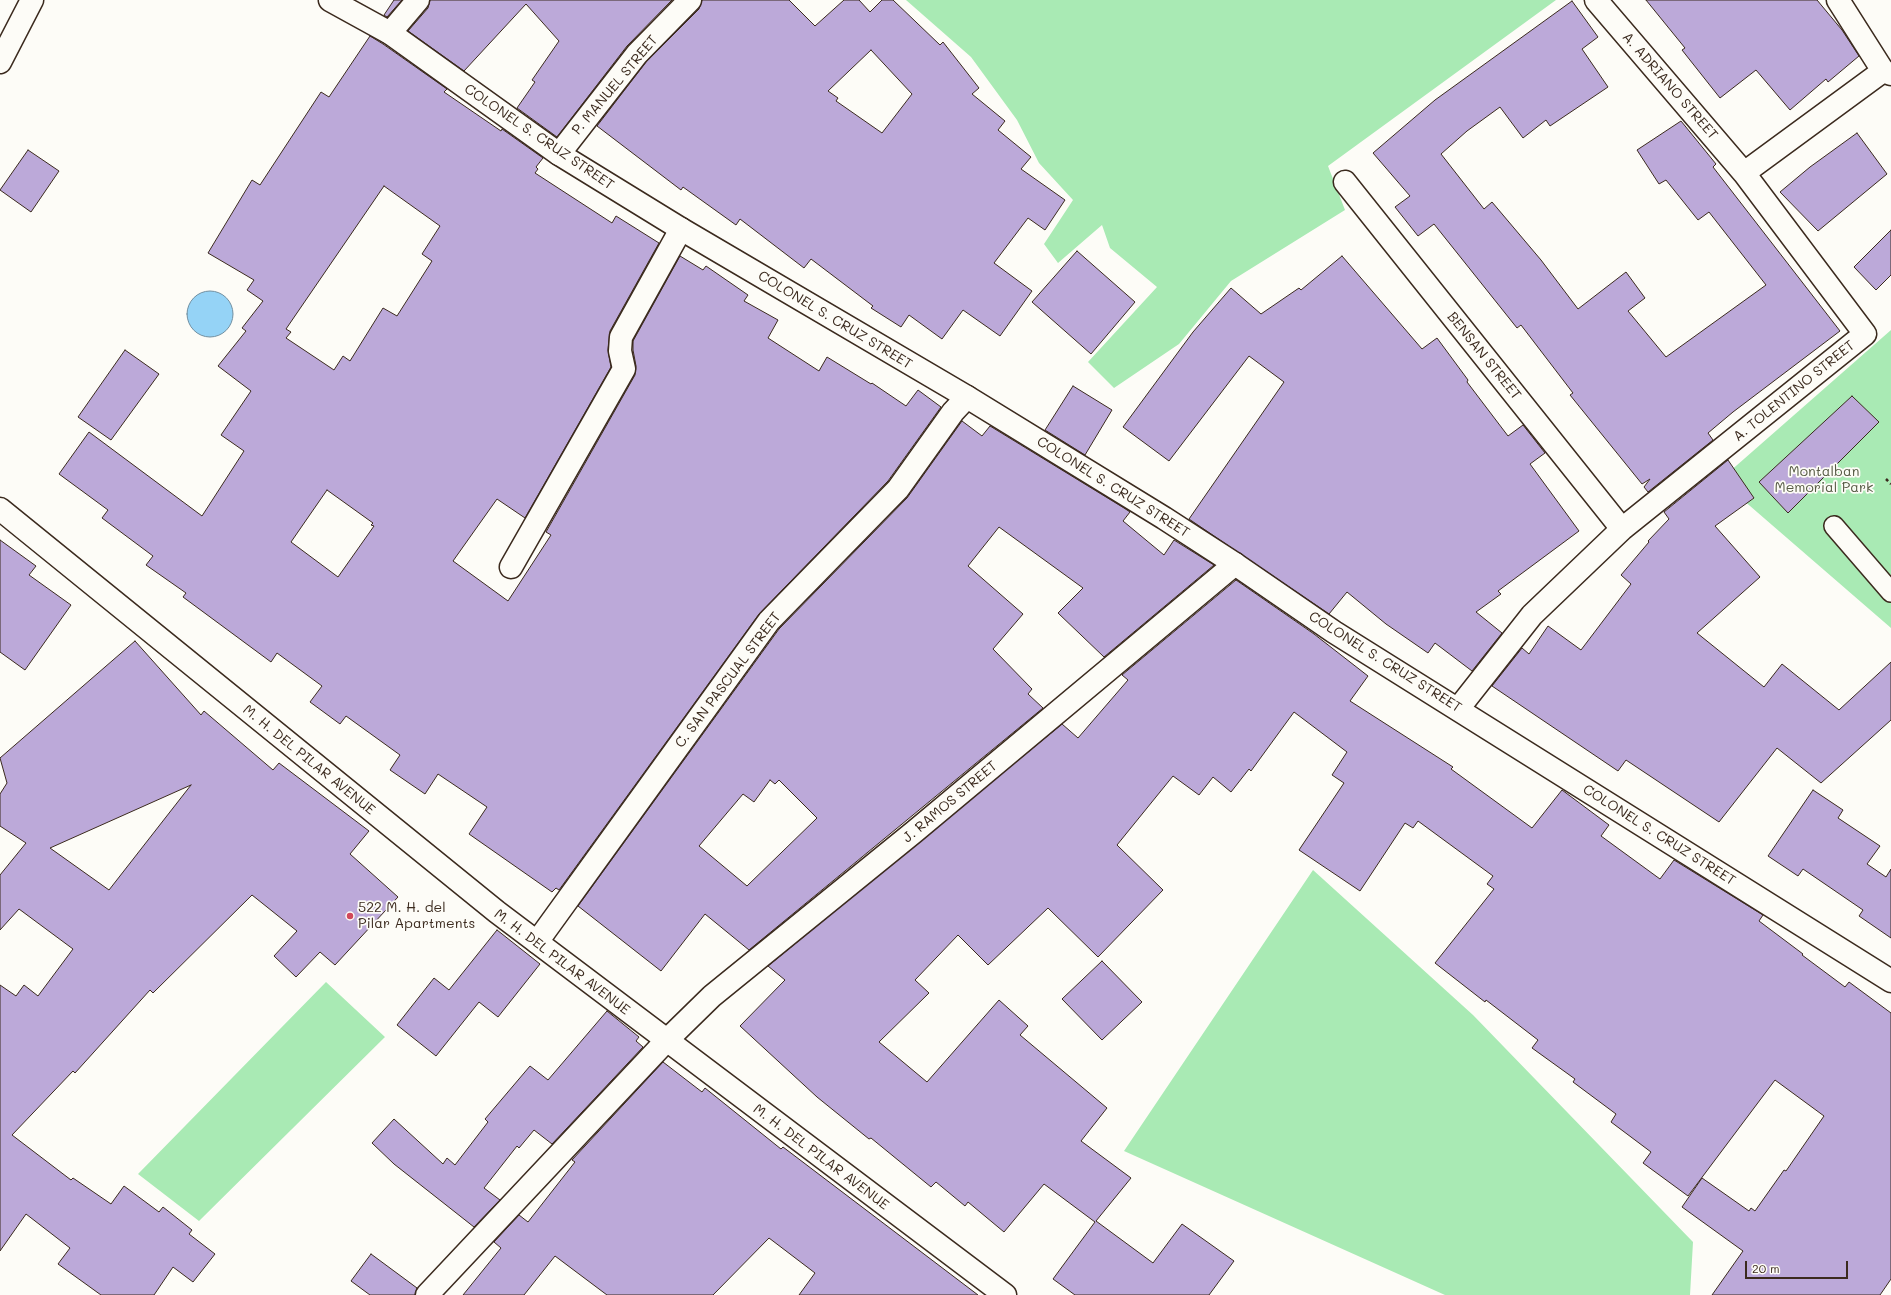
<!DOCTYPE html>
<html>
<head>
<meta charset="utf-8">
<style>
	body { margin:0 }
	#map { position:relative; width:1891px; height:1295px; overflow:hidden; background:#fdfcf7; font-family:Mali,sans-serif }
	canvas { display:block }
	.scale { position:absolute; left:1745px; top:1261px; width:103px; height:18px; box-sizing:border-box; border:2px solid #3b2a1e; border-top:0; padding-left:5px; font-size:12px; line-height:14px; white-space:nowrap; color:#3b2a1e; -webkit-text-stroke:3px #fdfcf7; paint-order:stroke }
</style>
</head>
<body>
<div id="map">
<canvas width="1891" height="1295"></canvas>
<div class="scale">20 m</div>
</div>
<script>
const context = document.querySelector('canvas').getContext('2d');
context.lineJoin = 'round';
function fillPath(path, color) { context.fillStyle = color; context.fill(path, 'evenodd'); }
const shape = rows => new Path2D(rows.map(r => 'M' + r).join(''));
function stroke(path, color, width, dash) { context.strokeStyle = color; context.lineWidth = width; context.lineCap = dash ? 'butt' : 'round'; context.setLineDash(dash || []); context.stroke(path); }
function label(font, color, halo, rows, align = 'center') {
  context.font = font + ' Mali,sans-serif'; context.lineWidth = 3.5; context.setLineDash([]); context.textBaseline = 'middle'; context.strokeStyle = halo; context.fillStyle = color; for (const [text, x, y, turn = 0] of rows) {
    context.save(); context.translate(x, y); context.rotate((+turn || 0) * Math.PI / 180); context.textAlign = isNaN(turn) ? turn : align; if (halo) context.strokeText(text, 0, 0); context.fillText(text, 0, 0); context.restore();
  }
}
const green = shape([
	[906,0,1556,0,1328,166,1345,210,1231,281,1179,344,1114,388,1088,362,1157,287,1110,248,1102,225,1058,263,1044,244,1073,200,1039,163,1017,120,971,57],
	[1891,330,1891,628,1720,480],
	[1313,870,1473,1015,1693,1242,1690,1295,1445,1295,1124,1151],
	[326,982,385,1037,199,1221,138,1174]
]);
const water = shape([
	'187 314a23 23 0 1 1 46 0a23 23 0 1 1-46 0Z'
]);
const building = shape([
	[394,0,402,0,387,17,384,15,394,0],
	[430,0,672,0,627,46,557,137,517,108,535,82,532,80,559,41,526,4,464,71,408,31,428,8,430,0],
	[702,0,789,0,815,26,844,0,859,0,870,12,882,0,893,0,940,45,943,42,979,88,972,94,1005,121,998,130,1031,157,1021,169,1065,200,1045,230,1028,218,994,263,1032,291,1000,336,963,310,942,339,909,315,901,327,871,308,873,306,811,259,804,268,740,219,736,225,683,187,681,190,597,126,646,62,699,9,702,0],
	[871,50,912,94,882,133,836,101,838,98,828,91,871,50],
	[1646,0,1817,0,1842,30,1859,56,1828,82,1826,79,1790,110,1756,70,1720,98,1682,50,1685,48,1646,0],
	[1572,1,1598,37,1582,49,1608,87,1550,126,1546,120,1523,138,1500,107,1467,131,1441,154,1484,209,1492,202,1541,260,1578,309,1626,272,1645,298,1628,311,1666,357,1766,285,1709,212,1698,220,1666,180,1659,184,1637,150,1681,121,1716,164,1713,167,1840,331,1733,412,1708,433,1713,440,1648,492,1644,487,1650,479,1642,484,1570,395,1573,393,1521,325,1517,328,1434,224,1418,236,1395,207,1410,196,1373,153,1435,100,1572,1],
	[370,36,383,44,447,89,444,92,501,131,502,129,543,158,536,167,538,169,535,173,612,223,616,216,659,243,610,331,608,350,611,367,525,518,497,499,453,561,508,601,551,535,546,532,635,375,636,366,633,350,633,341,680,256,703,270,706,266,748,295,744,301,778,320,768,338,819,371,827,357,871,384,872,383,906,406,918,390,941,407,888,481,759,614,559,890,556,888,552,892,469,834,487,807,438,774,425,794,390,770,400,755,346,716,340,724,310,702,322,686,277,653,271,662,183,597,186,593,146,565,153,556,102,518,108,510,59,474,89,432,202,516,244,451,221,435,251,391,218,366,246,331,242,328,263,301,247,290,254,280,208,253,252,180,260,185,321,92,329,97,370,36],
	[384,186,440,226,422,254,432,261,397,316,383,308,350,361,343,356,334,370,286,338,291,332,286,329,384,186],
	[327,490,373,523,371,525,374,526,338,577,291,542,327,490],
	[1857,133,1887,174,1818,231,1780,192,1810,167,1857,133],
	[28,150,59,171,31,212,0,190,28,150],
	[1891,230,1891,275,1876,290,1854,267,1891,230],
	[1077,251,1135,302,1091,354,1032,302,1077,251],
	[1342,256,1422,349,1437,338,1468,380,1467,382,1508,436,1523,425,1545,453,1530,464,1579,531,1498,591,1501,594,1476,612,1502,633,1472,671,1435,643,1428,653,1386,624,1347,592,1329,614,1189,519,1284,382,1249,356,1169,461,1123,427,1193,332,1231,288,1261,314,1299,288,1301,290,1342,256],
	[125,350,159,374,111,440,78,417,125,350],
	[1073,386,1112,410,1085,455,1045,430,1073,386],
	[1852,396,1879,422,1788,513,1759,482,1852,396],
	[962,421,982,436,990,426,1124,508,1130,512,1123,521,1164,555,1174,540,1214,565,1104,657,1058,613,1083,588,999,527,968,566,1023,614,993,649,1032,689,1028,694,1043,708,749,950,705,914,661,971,578,906,779,629,907,498,962,421],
	[770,780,775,784,779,780,817,818,747,886,699,846,743,794,754,802,770,780],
	[1728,460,1754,498,1715,526,1760,577,1697,633,1764,687,1782,664,1839,710,1891,662,1891,720,1821,783,1777,748,1719,822,1626,760,1618,771,1492,686,1522,648,1529,654,1548,626,1581,650,1631,584,1621,575,1649,542,1648,541,1669,519,1664,512,1728,460],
	[0,540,36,566,29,575,71,605,25,670,0,652,0,540],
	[1236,580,1314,634,1368,676,1350,701,1453,767,1451,769,1532,828,1562,790,1609,825,1601,836,1660,879,1674,860,1763,915,1759,921,1803,954,1802,955,1845,987,1849,982,1891,1013,1891,1279,1880,1295,1712,1295,1743,1251,1682,1207,1702,1178,1749,1211,1751,1208,1755,1211,1784,1170,1786,1171,1824,1116,1775,1080,1688,1196,1643,1163,1651,1152,1611,1122,1616,1114,1573,1082,1575,1079,1532,1048,1538,1040,1486,1000,1485,1002,1435,963,1494,889,1487,884,1493,876,1418,821,1413,828,1405,823,1360,891,1299,850,1344,783,1332,775,1347,752,1294,712,1251,771,1249,769,1231,792,1213,777,1199,795,1173,776,1117,845,1163,890,1098,957,1048,908,988,965,958,935,915,980,929,993,879,1042,927,1082,999,1000,1028,1026,1020,1035,1107,1108,1081,1141,1131,1178,1096,1221,1153,1263,1182,1224,1234,1261,1209,1295,1075,1295,1053,1279,1095,1222,1044,1184,1004,1232,968,1202,965,1206,936,1182,931,1187,871,1138,869,1139,817,1097,740,1026,785,980,768,966,1062,724,1078,738,1128,680,1122,675,1236,580],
	[135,641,201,715,204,711,273,770,279,763,369,831,350,854,398,897,335,965,320,952,296,977,274,956,297,931,252,895,153,993,150,990,75,1073,73,1071,12,1135,71,1180,73,1178,111,1204,124,1186,159,1212,163,1207,192,1230,189,1234,215,1254,193,1282,173,1267,154,1295,101,1295,58,1264,70,1248,26,1214,0,1251,0,985,16,996,24,985,38,996,73,949,19,909,0,930,0,875,26,843,0,826,0,794,7,783,0,758,135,641],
	[191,785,109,890,50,848,191,785],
	[1813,790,1843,810,1838,818,1880,846,1867,864,1886,877,1891,869,1891,938,1859,916,1863,910,1803,869,1798,876,1768,856,1813,790],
	[497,930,540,964,498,1017,479,1002,436,1056,397,1025,434,978,449,990,497,930],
	[1102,961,1142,1002,1102,1040,1062,999,1102,961],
	[607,1011,639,1037,636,1041,643,1047,552,1144,534,1130,519,1148,517,1146,484,1188,500,1200,474,1227,394,1164,372,1143,394,1119,443,1164,447,1158,455,1165,488,1122,485,1119,530,1066,548,1080,607,1011],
	[663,1062,702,1092,705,1088,781,1149,783,1147,978,1295,799,1295,815,1273,769,1238,713,1295,607,1295,555,1256,524,1295,463,1295,501,1248,494,1242,519,1215,528,1222,575,1162,572,1160,663,1062],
	[371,1254,417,1288,415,1295,370,1295,351,1281,371,1254]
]);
const path = shape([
	[1886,479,1891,484]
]);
const lane = shape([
	[1834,526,1891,592]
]);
const street = shape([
	[1838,0,1883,71,1891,74],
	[390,33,418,0],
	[0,62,32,0],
	[559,154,637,54,690,0],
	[1744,173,1883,71],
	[1345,182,1622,529],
	[511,567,624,369,620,351,621,337,681,229],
	[1458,709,1532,615,1622,529,1865,334,1744,173,1596,0],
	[537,942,769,621,898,489,953,412,967,397],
	[427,1295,666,1041,712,996,914,832,1235,564]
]);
const secondary = shape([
	[330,0,390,33,559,154,681,229,967,397,1164,518,1235,564,1334,632,1891,981],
	[0,509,497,912,1005,1295]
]);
const markers = [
	[350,916,4,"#d1495b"]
];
const streetNames = [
	["P. MANUEL STREET",615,85,-50],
	["A. ADRIANO STREET",1670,86,49],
	["COLONEL S. CRUZ STREET",539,137,34],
	["COLONEL S. CRUZ STREET",835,320,31],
	["BENSAN STREET",1484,356,51],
	["A. TOLENTINO STREET",1794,391,-39],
	["COLONEL S. CRUZ STREET",1113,487,32],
	["COLONEL S. CRUZ STREET",1385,662,32],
	["C. SAN PASCUAL STREET",728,680,-53],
	["M. H. DEL PILAR AVENUE",309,760,39],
	["J. RAMOS STREET",950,802,-40],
	["COLONEL S. CRUZ STREET",1659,835,32],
	["M. H. DEL PILAR AVENUE",562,962,37],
	["M. H. DEL PILAR AVENUE",821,1157,37]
];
const parkNames = [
	["Montalban",1824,472],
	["Memorial Park",1824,488]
];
const poiNames = [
	["522 M. H. del",358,908],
	["Pilar Apartments",358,924]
];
fillPath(green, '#a9eab4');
fillPath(water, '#95d3f6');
stroke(water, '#718fa0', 1);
fillPath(building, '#bca9d9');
stroke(building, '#3b2a1e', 1);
stroke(lane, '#3b2a1e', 22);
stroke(street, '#3b2a1e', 25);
stroke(secondary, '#3b2a1e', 25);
stroke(path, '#3b2a1e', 2.5, [3, 3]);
stroke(lane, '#fdfcf7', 19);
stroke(street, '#fdfcf7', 22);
stroke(secondary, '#fdfcf7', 22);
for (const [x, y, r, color] of markers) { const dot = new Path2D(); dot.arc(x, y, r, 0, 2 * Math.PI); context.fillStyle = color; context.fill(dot); stroke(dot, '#fdfcf7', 1.5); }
label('14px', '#3b2a1e', '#fdfcf7', streetNames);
label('14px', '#565a44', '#fdfcf7', parkNames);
label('14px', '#3b2a1e', '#fdfcf7', poiNames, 'left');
</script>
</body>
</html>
